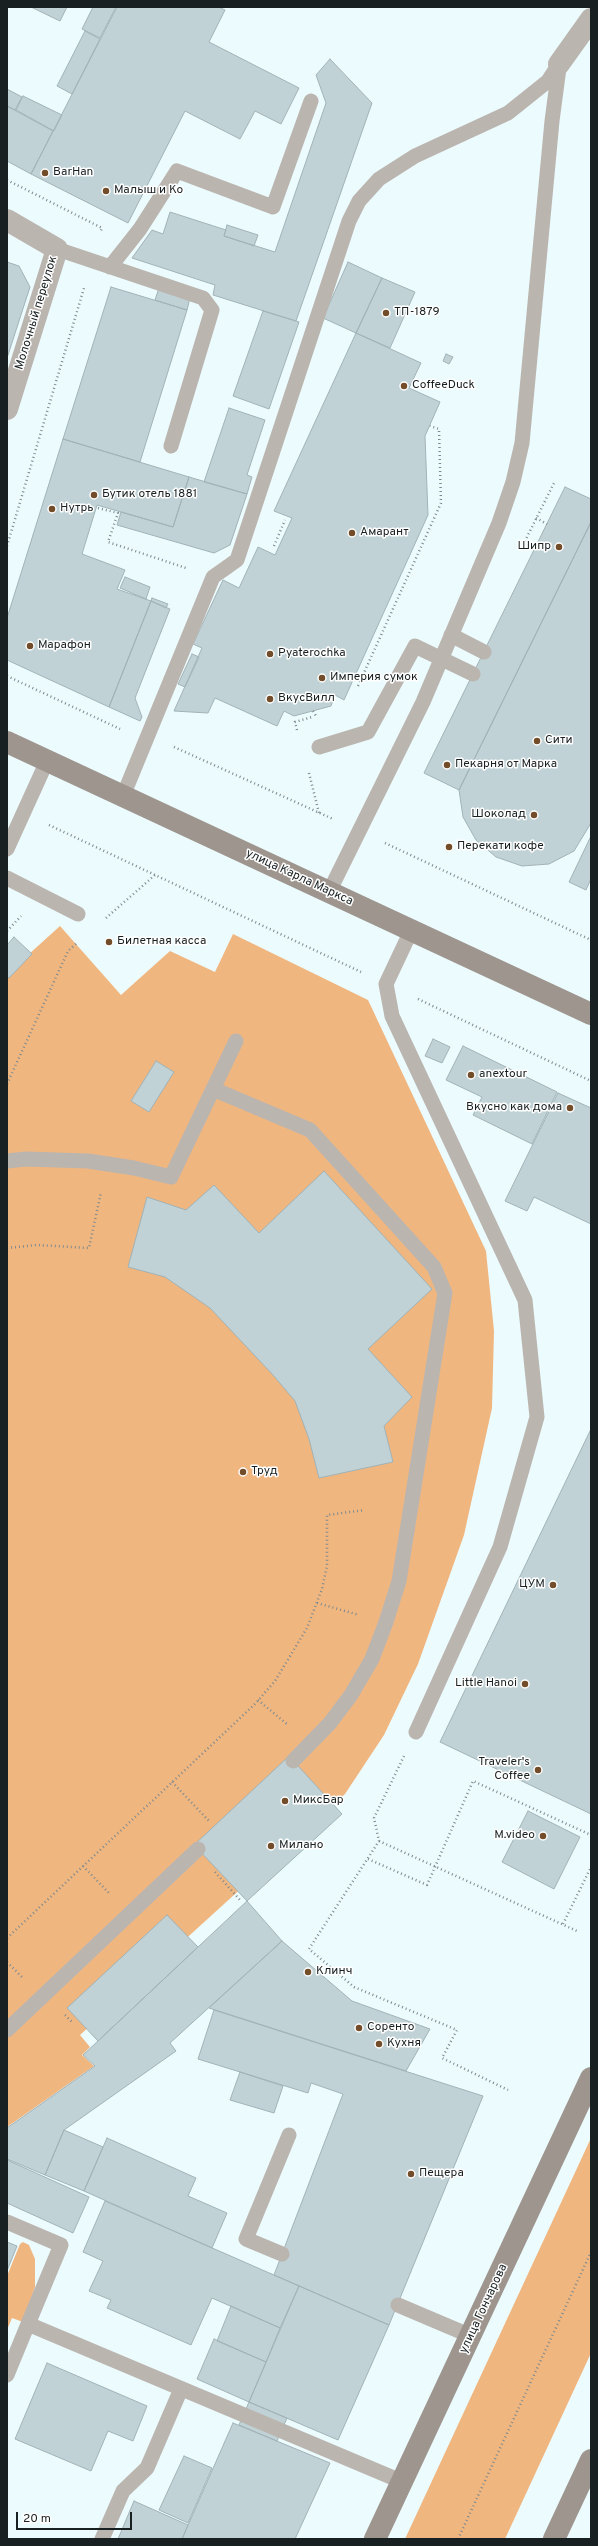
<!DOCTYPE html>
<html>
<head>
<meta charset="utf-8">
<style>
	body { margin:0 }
	#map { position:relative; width:598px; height:2546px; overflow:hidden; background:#ecfbfe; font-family:Overpass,sans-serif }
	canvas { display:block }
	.frame { position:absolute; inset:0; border:8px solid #192021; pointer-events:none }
	.scale { position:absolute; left:16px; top:2512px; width:116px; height:18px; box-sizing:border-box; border:2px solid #192021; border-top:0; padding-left:5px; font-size:12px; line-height:14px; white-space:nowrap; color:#192021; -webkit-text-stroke:3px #fff; paint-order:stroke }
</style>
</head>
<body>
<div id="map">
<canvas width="598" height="2546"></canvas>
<div class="frame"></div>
<div class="scale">20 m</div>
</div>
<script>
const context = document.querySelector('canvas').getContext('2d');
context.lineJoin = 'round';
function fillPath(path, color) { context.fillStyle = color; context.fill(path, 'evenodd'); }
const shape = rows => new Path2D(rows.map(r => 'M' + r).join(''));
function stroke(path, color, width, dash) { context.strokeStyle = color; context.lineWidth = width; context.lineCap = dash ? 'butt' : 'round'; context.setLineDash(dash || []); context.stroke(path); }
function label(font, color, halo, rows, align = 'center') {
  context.font = font + ' Overpass,sans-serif'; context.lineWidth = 3; context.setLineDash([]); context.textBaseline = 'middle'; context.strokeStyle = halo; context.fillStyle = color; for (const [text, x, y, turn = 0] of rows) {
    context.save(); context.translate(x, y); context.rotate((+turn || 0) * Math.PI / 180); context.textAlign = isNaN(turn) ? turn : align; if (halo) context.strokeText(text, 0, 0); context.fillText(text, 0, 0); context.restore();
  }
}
const green = shape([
	[60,926,121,995,170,951,215,972,233,934,368,1000,486,1251,494,1331,492,1408,464,1535,418,1664,384,1735,345,1794,80,2035,90,2047,82,2055,94,2066,7,2127,7,974],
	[591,2138,591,2353,505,2539,405,2539],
	[23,2242,29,2245,35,2259,35,2287,23,2322,12,2318,7,2330,7,2276,20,2244]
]);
const building = shape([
	[31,7,67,7,60,21,31,7],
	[93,7,116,7,100,38,82,29,93,7],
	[117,7,219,7,225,10,209,42,299,88,281,124,255,111,240,139,185,111,128,223,31,174,117,7],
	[85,31,100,39,72,94,57,86,85,31],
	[330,59,372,103,296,321,213,295,215,285,132,258,152,230,163,234,170,212,226,230,224,236,275,252,326,103,316,75,330,59],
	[7,89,22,97,15,110,7,106,7,89],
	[23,96,62,115,54,131,16,110,23,96],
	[7,106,53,131,31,174,7,161,7,106],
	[227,225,258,235,254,246,224,236,227,225],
	[7,262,19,266,30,287,7,358,7,262],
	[348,262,382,278,356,333,323,318,348,262],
	[382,278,415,292,390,348,356,333,382,278],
	[111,287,187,310,140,462,63,439,111,287],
	[159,288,190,298,187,310,155,300,159,288],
	[263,311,299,322,269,409,233,396,263,311],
	[356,333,421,363,409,388,440,402,425,436,428,515,344,700,335,695,331,706,294,716,284,711,277,726,215,698,208,713,174,711,202,648,193,644,223,580,239,588,258,547,275,555,292,518,274,511,356,333],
	[446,354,453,357,449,364,443,361,446,354],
	[229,408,265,420,247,475,252,477,247,494,204,482,229,408],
	[63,439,189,477,173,527,97,505,82,554,125,570,117,589,151,601,109,707,7,660,7,618,63,439],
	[189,477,247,494,230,545,214,553,117,525,121,512,173,527,189,477],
	[565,487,591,499,591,522,459,790,424,773,565,487],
	[591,522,591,823,574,851,549,864,522,866,496,857,476,840,463,817,459,790,591,522],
	[125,577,150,587,146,599,120,588,125,577],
	[152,598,168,604,166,608,151,601,152,598],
	[151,601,170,609,135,698,142,717,140,721,109,707,151,601],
	[192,654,199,657,185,687,178,684,192,654],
	[591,836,591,879,586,890,569,882,591,836],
	[14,937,32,954,9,978,7,976,7,945,14,937],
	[433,1039,450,1047,442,1063,425,1056,433,1039],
	[463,1046,557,1092,532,1144,473,1115,482,1097,446,1080,463,1046],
	[156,1061,174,1072,149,1112,131,1101,156,1061],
	[558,1093,591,1108,591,1224,534,1197,527,1211,505,1201,558,1093],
	[324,1171,432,1289,368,1349,412,1397,384,1426,393,1462,319,1478,309,1439,295,1401,273,1375,210,1308,165,1277,128,1267,147,1197,186,1210,214,1185,259,1233,324,1171],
	[591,1429,591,1814,440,1742,591,1429],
	[289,1756,342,1814,247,1901,194,1845,289,1756],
	[528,1811,580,1837,554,1889,502,1862,528,1811],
	[247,1901,282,1941,170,2043,176,2051,64,2130,45,2175,7,2159,7,2128,95,2066,83,2055,247,1901],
	[167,1915,198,1947,98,2041,67,2008,167,1915],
	[282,1941,352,2001,430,2029,406,2071,209,2008,282,1941],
	[214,2010,483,2096,389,2325,274,2275,343,2094,311,2083,308,2093,198,2059,214,2010],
	[240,2072,283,2086,274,2113,230,2100,240,2072],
	[64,2130,103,2147,84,2191,45,2175,64,2130],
	[107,2138,196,2178,188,2196,227,2213,212,2248,84,2191,107,2138],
	[7,2160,89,2197,73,2233,7,2203,7,2160],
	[105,2201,299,2286,280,2328,212,2298,191,2345,107,2308,111,2300,89,2291,103,2261,83,2252,105,2201],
	[7,2242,17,2246,7,2271,7,2242],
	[299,2286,389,2325,338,2440,249,2402,299,2286],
	[231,2306,280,2328,266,2362,217,2341,231,2306],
	[214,2339,266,2362,249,2402,197,2379,214,2339],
	[47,2363,147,2406,133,2441,108,2431,91,2471,15,2439,47,2363],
	[249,2402,287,2418,277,2441,239,2425,249,2402],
	[233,2423,330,2463,295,2539,182,2539,233,2423],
	[184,2456,212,2468,188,2523,159,2510,184,2456],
	[134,2501,188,2525,182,2539,118,2539,134,2501]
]);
const path = shape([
	[7,180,102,228,101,231],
	[98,508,118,513,108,542,186,568],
	[536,518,547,524],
	[523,545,554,483],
	[7,546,84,288],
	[274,546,285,520],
	[7,676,120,729],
	[358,686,441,503,439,429,430,426],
	[313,711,316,716],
	[297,730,295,722,312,717],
	[174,747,333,819],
	[309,773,319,813],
	[49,825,361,972],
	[385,843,591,940],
	[106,918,155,875],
	[7,931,21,916],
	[418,999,591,1081],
	[7,1084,68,951,78,942],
	[7,1248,37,1245,89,1248,101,1192],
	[317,1603,359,1615],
	[258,1700,288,1725],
	[404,1756,374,1818,379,1841,309,1949,354,1987,457,2030,442,2058,508,2090],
	[172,1782,210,1822],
	[379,1841,577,1931],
	[368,1859,427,1885,473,1781,591,1835],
	[83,1866,109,1893],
	[215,1872,240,1900],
	[563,1924,591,1867],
	[7,1938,256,1703,275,1681,307,1628,322,1589,327,1566,327,1515,365,1510],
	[7,1962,22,1977],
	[65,2015,73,2023],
	[458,2539,591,2252]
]);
const service = shape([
	[57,249,203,298,212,310,171,446],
	[110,267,140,229,177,171,273,207,311,101],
	[451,635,484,652],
	[319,747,368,732,415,646,473,674],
	[123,796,213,577,237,560,349,221,359,201,379,179,415,156,508,113,548,81,559,64],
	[7,849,47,761],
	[7,878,78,914],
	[329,892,423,702,499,523,513,482,522,443,552,121,559,68],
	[411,931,386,984,392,1016,525,1300,537,1417,500,1547,416,1732],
	[213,1089,310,1130,434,1267,445,1293,399,1581,386,1622,372,1659,351,1695,330,1723,293,1761],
	[7,1161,26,1159,88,1161,134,1168,171,1177,236,1041],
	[7,2030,198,1849],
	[7,2222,61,2245,28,2324],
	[282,2254,246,2239,289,2135],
	[398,2305,471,2336],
	[7,2375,28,2324,403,2482],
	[102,2539,123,2491,147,2468,181,2389]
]);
const minor = shape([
	[559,64,591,19],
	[7,220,57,249,7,409]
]);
const secondary = shape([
	[7,742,591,1014],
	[375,2539,591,2078],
	[554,2539,591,2460]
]);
const markers = [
	[45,173,4,"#734d29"],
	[106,191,4,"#734d29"],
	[386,313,4,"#734d29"],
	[404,386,4,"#734d29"],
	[94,495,4,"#734d29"],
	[52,509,4,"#734d29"],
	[352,533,4,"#734d29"],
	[559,547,4,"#734d29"],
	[30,646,4,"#734d29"],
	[270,654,4,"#734d29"],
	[322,678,4,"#734d29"],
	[270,699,4,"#734d29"],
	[537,741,4,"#734d29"],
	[447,765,4,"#734d29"],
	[534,815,4,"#734d29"],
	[449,847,4,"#734d29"],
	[109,942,4,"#734d29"],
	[471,1075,4,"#734d29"],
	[570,1108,4,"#734d29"],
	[243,1472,4,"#734d29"],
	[553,1585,4,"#734d29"],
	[525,1684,4,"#734d29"],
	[538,1770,4,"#734d29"],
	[285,1801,4,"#734d29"],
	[543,1836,4,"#734d29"],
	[271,1846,4,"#734d29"],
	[308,1972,4,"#734d29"],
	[359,2028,4,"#734d29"],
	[379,2044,4,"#734d29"],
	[411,2174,4,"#734d29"]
];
const poiNames = [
	["BarHan",53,173],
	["Малыш и Ко",114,191],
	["ТП-1879",394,313],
	["CoffeeDuck",412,386],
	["Бутик отель 1881",102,495],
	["Нутрь",60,509],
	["Амарант",360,533],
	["Шипр",551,547,"right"],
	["Марафон",38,646],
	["Pyaterochka",278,654],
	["Империя сумок",330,678],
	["ВкусВилл",278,699],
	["Сити",545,741],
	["Пекарня от Марка",455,765],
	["Шоколад",526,815,"right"],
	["Перекати кофе",457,847],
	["Билетная касса",117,942],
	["anextour",479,1075],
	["Вкусно как дома",562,1108,"right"],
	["Труд",251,1472],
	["ЦУМ",545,1585,"right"],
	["Little Hanoi",517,1684,"right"],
	["Traveler's",530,1763,"right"],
	["Coffee",530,1777,"right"],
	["МиксБар",293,1801],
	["M.video",535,1836,"right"],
	["Милано",279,1846],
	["Клинч",316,1972],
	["Соренто",367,2028],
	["Кухня",387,2044],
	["Пещера",419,2174]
];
const streetNames = [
	["Молочный переулок",37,313,-73],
	["улица Карла Маркса",299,878,25],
	["улица Гончарова",484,2309,-65]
];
fillPath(green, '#f0b680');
fillPath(building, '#c0d2d6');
stroke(building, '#a1b3b7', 1);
stroke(path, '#7f8a8c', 2.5, [1, 3]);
stroke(service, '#bbb5b0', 15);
stroke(minor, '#bbb5b0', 22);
stroke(secondary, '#9d958e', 22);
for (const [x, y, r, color] of markers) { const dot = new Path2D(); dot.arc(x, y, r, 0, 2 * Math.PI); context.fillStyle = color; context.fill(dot); stroke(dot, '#fff', 1.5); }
label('12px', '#192021', '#fff', poiNames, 'left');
label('12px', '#192021', '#fff', streetNames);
</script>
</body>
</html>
